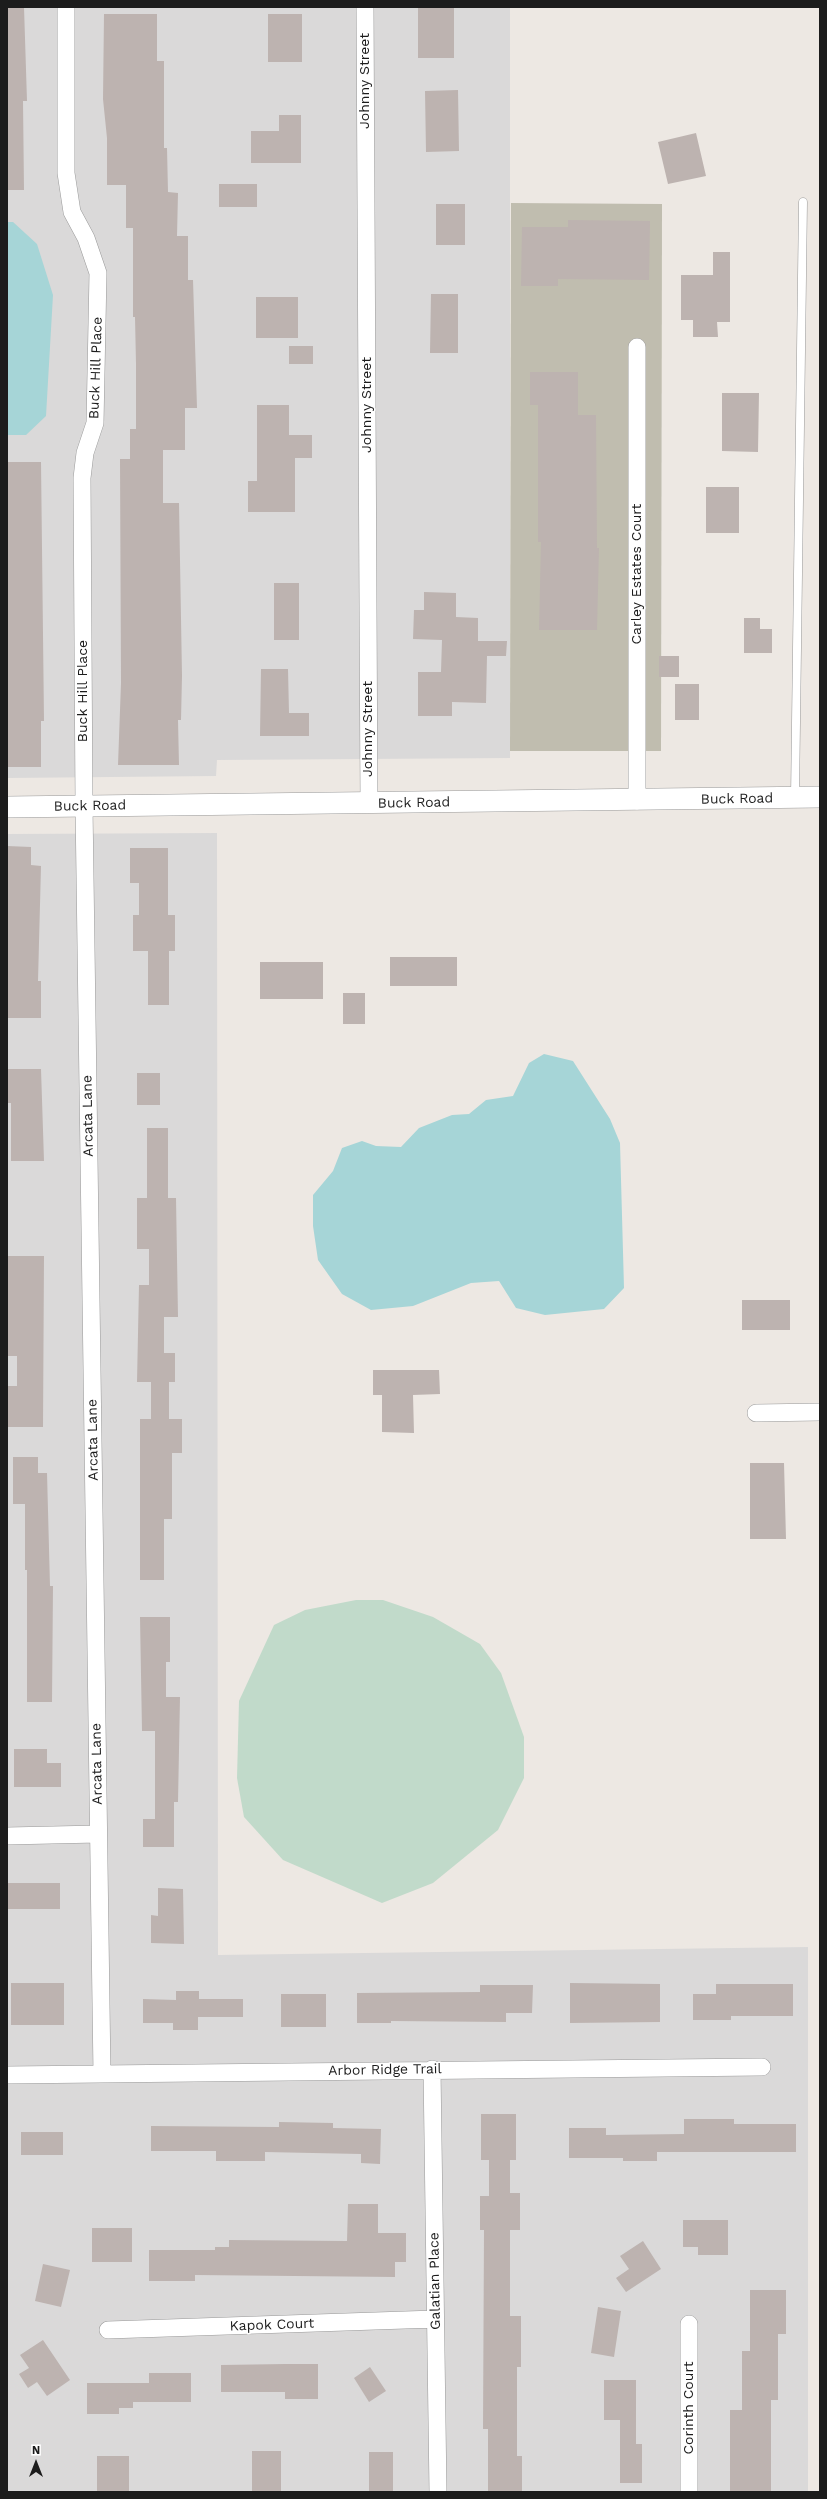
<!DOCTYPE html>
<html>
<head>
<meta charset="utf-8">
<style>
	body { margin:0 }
	#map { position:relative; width:827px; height:2499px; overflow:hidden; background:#ede8e3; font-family:"Work Sans",sans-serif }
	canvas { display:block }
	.frame { position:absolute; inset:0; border:8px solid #1c1c1c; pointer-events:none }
	.north { position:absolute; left:16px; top:2443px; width:40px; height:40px; -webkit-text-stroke:3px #fff; paint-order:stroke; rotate:0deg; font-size:11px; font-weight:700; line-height:16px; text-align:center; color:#1c1c1c }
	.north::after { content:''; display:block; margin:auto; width:14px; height:18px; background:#1c1c1c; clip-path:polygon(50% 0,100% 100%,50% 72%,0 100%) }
</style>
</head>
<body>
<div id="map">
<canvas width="827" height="2499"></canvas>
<div class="frame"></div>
<div class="north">N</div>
</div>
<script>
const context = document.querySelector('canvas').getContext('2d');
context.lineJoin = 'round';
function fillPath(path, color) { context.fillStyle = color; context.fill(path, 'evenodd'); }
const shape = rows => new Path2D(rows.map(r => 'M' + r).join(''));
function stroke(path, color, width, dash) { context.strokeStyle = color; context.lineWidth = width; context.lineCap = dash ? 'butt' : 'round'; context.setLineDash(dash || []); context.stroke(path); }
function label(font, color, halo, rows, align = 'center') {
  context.font = font + ' "Work Sans",sans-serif'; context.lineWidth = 3; context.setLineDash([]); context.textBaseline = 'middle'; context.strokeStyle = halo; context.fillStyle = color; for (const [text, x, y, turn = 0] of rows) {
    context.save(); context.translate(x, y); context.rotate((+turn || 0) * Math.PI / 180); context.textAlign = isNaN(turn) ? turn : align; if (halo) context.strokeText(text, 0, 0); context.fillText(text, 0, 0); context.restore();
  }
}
const residential = shape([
	[7,7,510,7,510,758,217,760,216,776,7,778],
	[217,833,218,1955,808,1947,808,2492,7,2492,7,834]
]);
const construction = shape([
	[511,203,662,204,661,751,510,751]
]);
const wetland = shape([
	[356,1600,383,1600,433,1617,480,1644,501,1673,524,1737,524,1778,498,1830,433,1883,382,1903,283,1860,244,1817,237,1778,239,1701,274,1625,305,1610]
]);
const water = shape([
	[7,222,13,222,37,244,53,295,46,416,26,435,7,435],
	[544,1054,573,1061,610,1119,620,1143,624,1288,604,1309,545,1315,516,1308,499,1281,471,1283,413,1306,371,1310,342,1294,318,1260,313,1226,313,1195,333,1171,342,1148,362,1141,376,1146,401,1147,419,1128,452,1115,469,1114,486,1100,513,1096,529,1063]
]);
const building = shape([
	[7,7,24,7,27,101,23,101,24,190,7,190],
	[418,7,454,7,454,58,418,58],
	[104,14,157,14,157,61,164,61,164,148,167,148,168,192,178,193,177,236,188,236,188,280,193,280,197,408,185,408,185,450,163,450,163,503,179,503,182,676,181,720,178,720,179,765,118,765,121,683,120,459,130,459,130,429,136,429,136,364,135,317,133,317,133,228,126,228,126,185,107,185,107,138,103,99],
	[268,14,302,14,302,62,268,62],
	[458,90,459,151,426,152,425,91],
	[279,115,301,115,301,163,251,163,251,131,279,131],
	[696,133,706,176,668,184,658,142],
	[219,184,257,184,257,207,219,207],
	[436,204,465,204,465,245,436,245],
	[568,220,650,221,649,280,558,279,558,286,521,286,522,227,568,227],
	[713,252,730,252,730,322,717,322,718,337,693,337,693,320,681,320,681,275,713,275],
	[431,294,458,294,458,353,430,353],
	[256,297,298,297,298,338,256,338],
	[289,346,313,346,313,364,289,364],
	[530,372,578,372,578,415,596,415,597,548,599,548,597,630,539,630,541,542,538,542,538,405,530,405],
	[722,393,759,393,758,452,722,451],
	[257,405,289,405,289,435,312,435,312,458,295,458,295,512,248,512,248,481,257,481],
	[7,462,41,462,44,721,41,721,41,767,7,767],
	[706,487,739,487,739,533,706,533],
	[274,583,299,583,299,640,274,640],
	[424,592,456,593,456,617,478,618,478,641,507,641,506,656,487,656,486,703,452,702,452,716,418,716,418,672,441,672,442,640,413,639,414,610,424,610],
	[744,618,760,618,760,629,772,629,772,653,744,653],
	[659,656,679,656,679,677,659,677],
	[261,669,288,669,289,713,309,713,309,736,260,736],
	[675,684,699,684,699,720,675,720],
	[7,846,31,847,31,865,41,866,38,981,41,981,41,1018,7,1018],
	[130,848,168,848,168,915,175,915,175,951,169,951,169,1005,148,1005,148,951,133,951,133,915,139,915,139,883,130,883],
	[390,957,457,957,457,986,390,986],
	[260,962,323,962,323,999,260,999],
	[343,993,365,993,365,1024,343,1024],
	[7,1069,41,1069,44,1161,11,1161,11,1103,7,1103],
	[137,1073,160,1073,160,1105,137,1105],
	[147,1128,168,1128,168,1198,176,1198,178,1317,164,1317,164,1353,175,1353,175,1382,169,1382,169,1419,182,1419,182,1453,172,1453,172,1519,164,1519,164,1580,140,1580,140,1419,151,1419,151,1382,137,1382,139,1285,149,1285,149,1249,137,1249,137,1198,147,1198],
	[7,1256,44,1256,43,1427,7,1427,7,1386,17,1386,17,1356,7,1356],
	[742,1300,790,1300,790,1330,742,1330],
	[373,1370,439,1370,440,1394,413,1395,414,1433,382,1432,382,1395,373,1395],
	[13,1457,38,1457,38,1473,47,1473,50,1586,53,1586,52,1702,27,1702,27,1570,25,1570,25,1504,13,1504],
	[750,1463,784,1463,786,1539,750,1539],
	[140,1617,170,1617,170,1662,166,1662,166,1697,180,1697,178,1802,174,1802,174,1847,143,1847,143,1819,155,1819,155,1731,142,1731],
	[14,1749,47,1749,47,1763,61,1763,61,1787,14,1787],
	[7,1883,60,1883,60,1909,7,1909],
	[158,1888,183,1889,184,1944,151,1943,151,1915,158,1916],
	[11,1983,64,1983,64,2025,11,2025],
	[570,1983,660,1984,660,2022,570,2023],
	[716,1984,793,1984,793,2016,731,2016,731,2020,693,2020,693,1994,716,1994],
	[480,1985,533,1985,532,2013,506,2013,506,2022,391,2021,391,2023,357,2023,357,1993,480,1992],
	[176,1991,199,1991,199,1999,243,1999,243,2017,198,2017,198,2030,173,2030,173,2023,143,2023,143,1999,176,2000],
	[281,1994,326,1994,326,2027,281,2027],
	[481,2114,516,2114,516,2160,510,2160,510,2193,520,2193,520,2230,510,2230,510,2316,521,2316,521,2367,517,2367,517,2456,522,2456,522,2492,488,2492,488,2429,483,2429,484,2230,480,2230,480,2196,489,2196,489,2160,481,2160],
	[684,2119,734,2119,734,2124,796,2124,796,2152,657,2152,657,2161,623,2161,623,2158,569,2158,569,2128,606,2128,606,2135,684,2134],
	[279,2122,333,2123,333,2128,381,2129,380,2164,361,2163,361,2154,265,2152,265,2161,216,2161,216,2151,151,2151,151,2126,279,2127],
	[21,2132,63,2132,63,2155,21,2155],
	[348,2204,378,2204,378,2233,406,2233,406,2262,395,2262,395,2277,195,2275,195,2281,149,2281,149,2250,215,2250,215,2247,229,2247,229,2240,347,2241],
	[683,2220,728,2220,728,2255,698,2255,698,2247,683,2247],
	[92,2228,132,2228,132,2262,92,2262],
	[643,2241,661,2269,626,2292,616,2278,629,2269,620,2256],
	[43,2264,70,2270,61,2307,35,2301],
	[750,2290,786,2290,786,2334,778,2334,778,2400,771,2400,771,2492,730,2492,730,2410,742,2410,742,2351,750,2351],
	[598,2307,621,2311,614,2357,591,2353],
	[43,2340,70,2380,47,2396,37,2382,28,2388,19,2374,29,2368,20,2355],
	[285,2364,318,2364,318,2399,285,2399,285,2392,221,2392,221,2365],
	[370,2367,386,2391,369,2402,354,2378],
	[149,2373,191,2373,191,2402,133,2402,133,2408,119,2408,119,2414,87,2414,87,2383,149,2383],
	[604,2380,636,2380,636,2444,642,2444,642,2483,620,2483,620,2420,604,2420],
	[252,2451,281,2451,281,2492,252,2492],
	[369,2452,393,2452,393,2492,369,2492],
	[97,2456,129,2456,129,2492,97,2492]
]);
const service = shape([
	[795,797,803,202]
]);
const minor = shape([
	[66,7,66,173,72,212,86,238,98,273,95,423,85,453,82,478,84,806,102,2074],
	[365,7,369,804],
	[637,347,637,801],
	[756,1413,820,1412],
	[7,1836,98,1834],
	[432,2069,438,2492],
	[7,2075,762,2067],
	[689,2324,689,2492],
	[108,2330,435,2319]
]);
const tertiary = shape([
	[7,807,820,797]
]);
const streetNames = [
	["Johnny Street",365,81,-90],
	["Buck Hill Place",96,368,-88],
	["Johnny Street",367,405,-90],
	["Carley Estates Court",637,574,-90],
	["Buck Hill Place",83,691,-90],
	["Johnny Street",368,729,-90],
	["Buck Road",737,799,-1],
	["Buck Road",414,803,-1],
	["Buck Road",90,806,-1],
	["Arcata Lane",88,1116,-91],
	["Arcata Lane",93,1440,-91],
	["Arcata Lane",97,1764,-91],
	["Arbor Ridge Trail",385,2070,-1],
	["Galatian Place",435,2281,-91],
	["Kapok Court",272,2325,-2],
	["Corinth Court",689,2408,-90]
];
fillPath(residential, '#dad9d9');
fillPath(construction, '#c0bdaf');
fillPath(wetland, '#c1daca');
fillPath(water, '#a6d5d7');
fillPath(building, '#bdb3b0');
stroke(service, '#999', 9);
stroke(minor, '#999', 18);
stroke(tertiary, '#999', 22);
stroke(service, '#fff', 8);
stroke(minor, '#fff', 17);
stroke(tertiary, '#fff', 21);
label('14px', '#1c1c1c', '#fff', streetNames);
</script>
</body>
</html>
